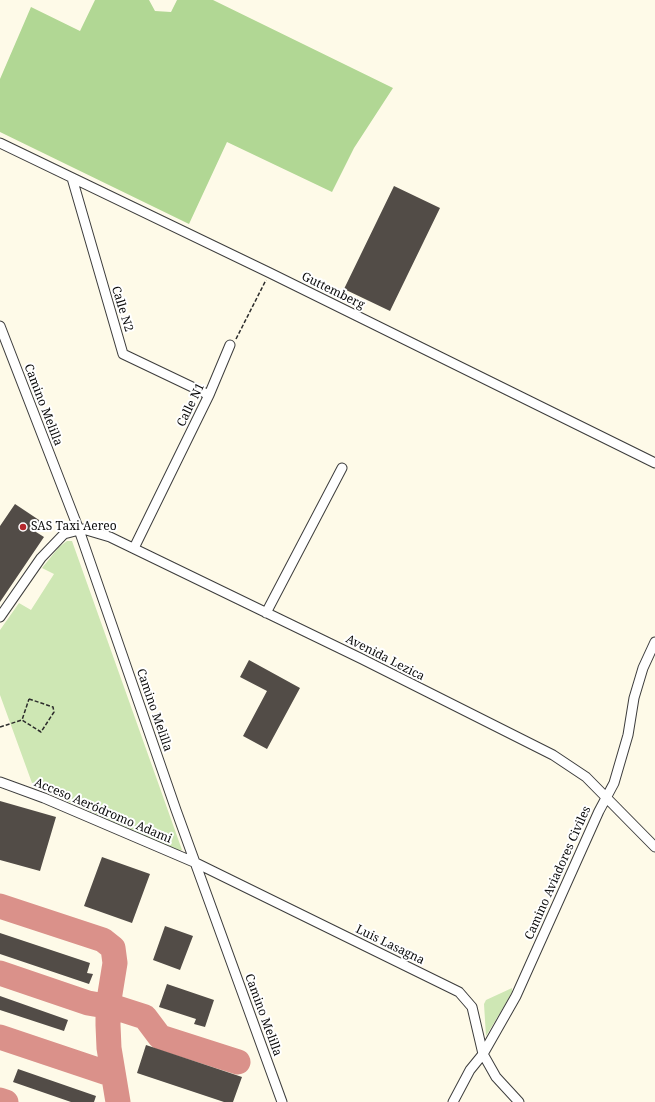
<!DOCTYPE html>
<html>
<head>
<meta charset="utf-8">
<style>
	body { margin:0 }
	canvas { display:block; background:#fefae8 }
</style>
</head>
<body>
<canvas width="655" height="1102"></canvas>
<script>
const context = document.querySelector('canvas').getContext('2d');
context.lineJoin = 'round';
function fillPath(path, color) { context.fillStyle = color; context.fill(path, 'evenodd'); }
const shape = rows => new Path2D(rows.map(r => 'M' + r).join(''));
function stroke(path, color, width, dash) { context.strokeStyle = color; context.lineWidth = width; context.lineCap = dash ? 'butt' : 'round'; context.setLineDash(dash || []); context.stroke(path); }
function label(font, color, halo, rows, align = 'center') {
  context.font = font + ' "Noto Serif",serif'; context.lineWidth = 4; context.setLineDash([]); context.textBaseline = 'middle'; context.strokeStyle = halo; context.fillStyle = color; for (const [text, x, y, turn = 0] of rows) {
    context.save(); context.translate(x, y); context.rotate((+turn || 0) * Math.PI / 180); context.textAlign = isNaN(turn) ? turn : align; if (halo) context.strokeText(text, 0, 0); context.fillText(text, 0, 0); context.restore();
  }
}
const green = shape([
	[67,541,72,541,182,850,178,851,38,788,32,783,0,695,0,630,19,603,31,610,54,574,42,568,59,547],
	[512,988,512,992,503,1008,486,1036,484,1004,486,1000]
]);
const forest = shape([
	[95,0,149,0,155,11,171,12,177,0,213,0,393,88,354,148,332,192,227,142,189,224,0,132,0,79,31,7,80,31]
]);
const taxiway = shape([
	[0,906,103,940,113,948,115,963,108,1006,108,1025,109,1048,118,1102],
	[0,973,88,1003,117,1008,145,1017,160,1037,238,1062],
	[0,1037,113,1075],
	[0,1100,6,1102]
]);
const building = shape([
	[394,186,440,208,390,311,344,289],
	[15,504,42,522,36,532,44,537,0,602,0,526],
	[249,660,300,688,267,749,243,736,267,691,240,677],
	[0,801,56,817,40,871,0,860],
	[102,857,150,874,132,923,84,906],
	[165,926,193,936,180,970,153,960],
	[0,933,90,963,87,973,93,974,89,984,0,954],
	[167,984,214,1000,205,1027,194,1024,196,1019,159,1007],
	[0,996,68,1020,64,1031,0,1010],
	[146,1045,242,1077,233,1102,224,1102,137,1073],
	[18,1069,96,1096,94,1102,71,1102,13,1082]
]);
const path = shape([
	[236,339,266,280],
	[29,699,53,707,54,712,41,732,22,720,29,699],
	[0,727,22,720]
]);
const minor = shape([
	[0,143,270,273,655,463],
	[72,178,123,354,209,395],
	[0,326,79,530,176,810,282,1102],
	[134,548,209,395,230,345],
	[266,613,342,468],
	[0,617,41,558,64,534,83,529,110,537,362,659,553,755,586,777,655,847],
	[0,782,44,798,196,863,459,992,472,1007,483,1054,496,1077,519,1102],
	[453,1102,470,1070,483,1054,516,996,599,811,614,783,628,735,634,698,643,668,655,642]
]);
const markers = [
	[23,527,4,"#b5282d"]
];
const streetNames = [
	["Guttemberg",333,291,26],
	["Calle N2",122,309,73],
	["Camino Melilla",43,405,69],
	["Calle N1",191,405,-64],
	["Avenida Lezica",385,658,27],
	["Camino Melilla",154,710,71],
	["Acceso Aeródromo Adami",103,811,23],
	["Camino Aviadores Civiles",558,873,-66],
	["Luis Lasagna",390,945,26],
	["Camino Melilla",263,1015,70]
];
const poiNames = [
	["SAS Taxi Aereo",31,527]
];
fillPath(green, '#cee7b4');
fillPath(forest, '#b1d794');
stroke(taxiway, '#da918a', 25);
fillPath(building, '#524c47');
stroke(minor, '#3d3d3d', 11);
stroke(path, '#2c2c2c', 1.5, [4, 2]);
stroke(minor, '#fff', 9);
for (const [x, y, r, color] of markers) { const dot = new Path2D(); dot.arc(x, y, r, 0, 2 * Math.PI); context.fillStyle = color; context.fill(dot); stroke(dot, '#fff', 1.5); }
label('12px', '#0a0a0a', '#fff', streetNames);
label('12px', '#0a0a0a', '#fff', poiNames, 'left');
</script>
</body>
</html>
